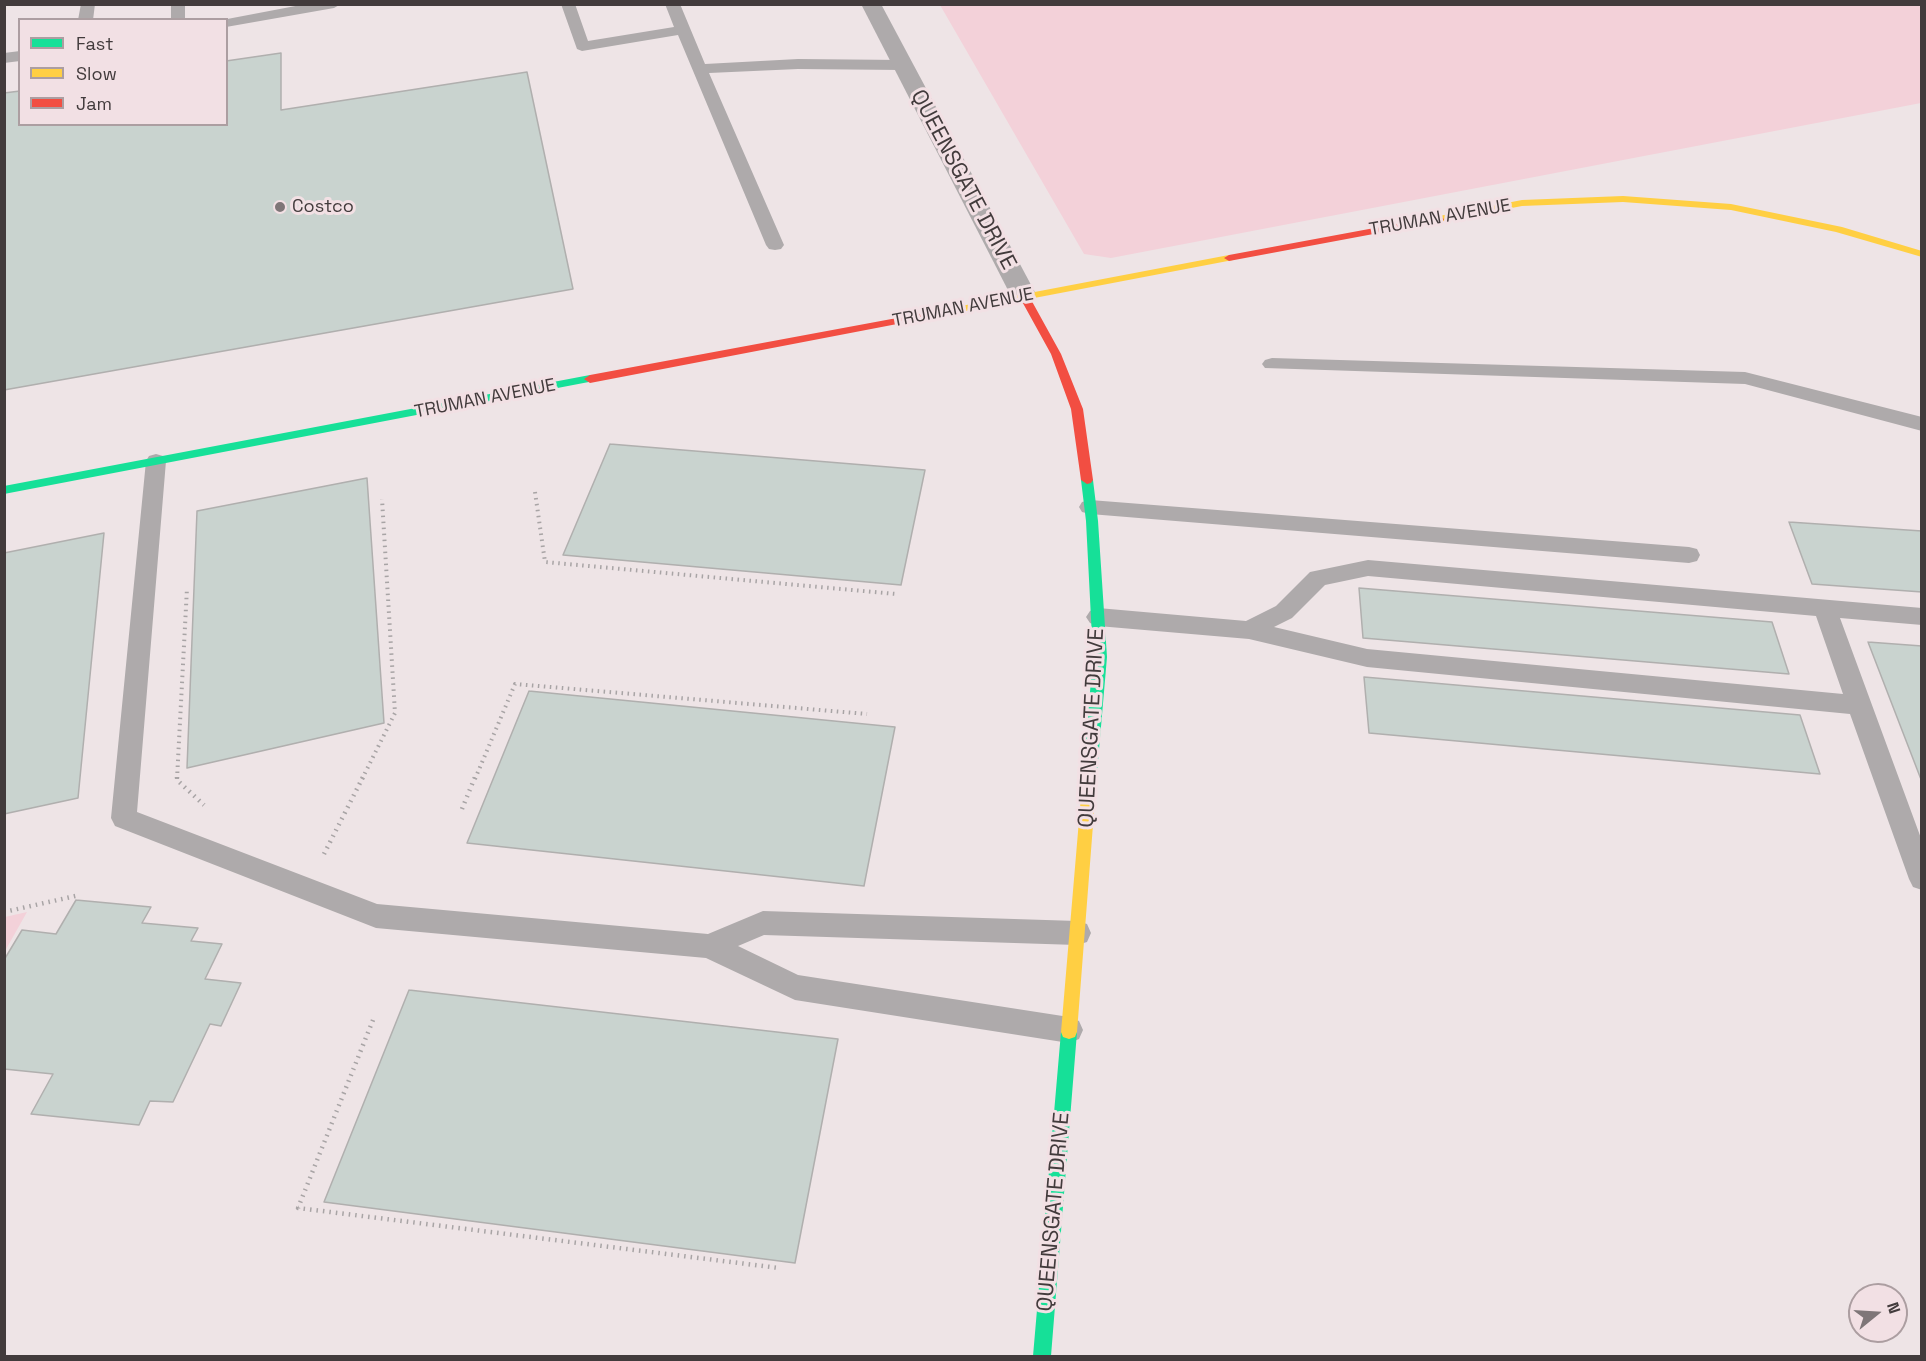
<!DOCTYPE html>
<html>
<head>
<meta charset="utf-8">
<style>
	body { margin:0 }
	#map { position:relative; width:1926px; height:1361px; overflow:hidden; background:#eee4e6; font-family:"Space Grotesk",sans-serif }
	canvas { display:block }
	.frame { position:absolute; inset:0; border:6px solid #423b3c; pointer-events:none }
	.legend { position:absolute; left:18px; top:18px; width:210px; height:108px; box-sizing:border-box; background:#f2e0e4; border:2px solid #ac9ea1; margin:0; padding:8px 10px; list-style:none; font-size:18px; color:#423b3c }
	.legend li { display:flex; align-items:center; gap:12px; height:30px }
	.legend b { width:30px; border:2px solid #ac9ea1 }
	.north { position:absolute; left:1848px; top:1283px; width:60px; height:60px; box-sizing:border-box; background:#f2e0e4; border:2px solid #ac9ea1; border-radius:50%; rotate:72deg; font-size:16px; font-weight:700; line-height:24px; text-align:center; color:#423b3c }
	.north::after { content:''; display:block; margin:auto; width:21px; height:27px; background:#7e7678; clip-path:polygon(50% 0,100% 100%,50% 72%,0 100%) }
</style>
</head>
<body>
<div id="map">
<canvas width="1926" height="1361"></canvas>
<div class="frame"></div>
<ul class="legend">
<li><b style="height:8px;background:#16e098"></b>Fast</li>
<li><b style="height:8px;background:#ffcf43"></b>Slow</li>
<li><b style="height:8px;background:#f24e42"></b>Jam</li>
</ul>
<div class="north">N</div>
</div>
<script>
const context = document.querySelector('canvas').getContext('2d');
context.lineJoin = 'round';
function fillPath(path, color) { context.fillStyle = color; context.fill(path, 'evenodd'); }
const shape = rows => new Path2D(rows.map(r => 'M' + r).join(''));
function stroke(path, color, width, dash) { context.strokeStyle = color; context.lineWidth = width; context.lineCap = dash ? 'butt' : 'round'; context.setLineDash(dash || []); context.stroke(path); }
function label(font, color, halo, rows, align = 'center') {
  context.font = font + ' "Space Grotesk",sans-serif'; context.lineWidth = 6; context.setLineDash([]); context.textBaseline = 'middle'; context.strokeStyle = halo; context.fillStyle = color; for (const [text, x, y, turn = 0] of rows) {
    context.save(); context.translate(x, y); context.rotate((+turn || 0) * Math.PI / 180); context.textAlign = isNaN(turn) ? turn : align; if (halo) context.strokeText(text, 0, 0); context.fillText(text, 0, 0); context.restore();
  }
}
const green = shape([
	[940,5,1921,5,1921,103,1111,258,1084,254],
	[27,912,5,951,5,917]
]);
const building = shape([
	[281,53,281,110,527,72,573,289,4,390,4,93,20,91,20,124,226,124,226,61,281,53],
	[610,444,925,470,901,585,563,555,610,444],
	[367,478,384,723,187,768,197,511,367,478],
	[1789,522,1922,531,1922,592,1812,584,1789,522],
	[104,533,78,798,4,814,4,553,104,533],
	[1359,588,1772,622,1789,674,1363,638,1359,588],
	[1868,642,1922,646,1922,782,1868,642],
	[1364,677,1800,715,1820,774,1369,733,1364,677],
	[529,691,895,727,864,886,467,843,529,691],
	[76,900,151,907,142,923,198,928,191,941,222,944,205,979,241,983,221,1026,210,1024,173,1102,150,1101,139,1125,31,1114,53,1074,4,1069,4,960,22,930,56,934,76,900],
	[409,990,838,1039,795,1263,324,1202,409,990]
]);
const pathFar1 = shape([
	[535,492,545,562,896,594],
	[177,779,187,588],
	[362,779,395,713,382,499],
	[475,779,515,684,867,714]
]);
const path = shape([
	[177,777,177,780,204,805],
	[462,809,475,777],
	[324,854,363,777],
	[4,912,80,895],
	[373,1020,298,1208,779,1268]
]);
const lane = shape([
	[81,4,95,4,93,20,78,20,81,4],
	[171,4,185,4,185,20,171,20,171,4],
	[306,4,341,4,334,8,226,27,226,20,222,20,306,4],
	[561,4,575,4,588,41,674,27,665,4,680,4,705,64,798,59,902,60,910,65,902,70,798,69,709,73,784,245,781,249,775,250,769,249,766,245,678,35,582,51,577,49,561,4],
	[20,51,20,61,4,63,4,53,20,51],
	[1272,358,1745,372,1922,417,1922,431,1745,384,1265,368,1262,364,1265,360,1272,358],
	[156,454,163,456,166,461,137,812,377,904,708,934,763,911,1077,921,1087,924,1091,933,1087,942,1077,945,764,935,738,946,798,975,1069,1017,1079,1021,1083,1030,1079,1039,1069,1043,795,1000,706,958,376,928,115,826,111,818,146,461,149,456,156,454],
	[1090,500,1689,547,1697,549,1700,555,1697,561,1689,563,1090,514,1082,512,1079,507,1082,502,1090,500],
	[1368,560,1922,608,1922,625,1840,618,1922,841,1922,890,1913,887,1909,879,1850,714,1367,667,1249,639,1098,626,1090,623,1086,617,1090,611,1098,608,1246,621,1276,606,1310,572,1368,560],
	[1368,576,1816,616,1843,694,1367,649,1274,627,1292,618,1325,585,1368,576]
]);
const street = shape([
	[861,4,881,4,1037,296,1033,301,1024,304,1015,301,1011,296,861,4]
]);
const fast = shape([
	[590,375,594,377,594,381,4,494,4,486,590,375],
	[1087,476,1093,480,1098,521,1107,657,1097,773,1095,777,1090,779,1085,777,1083,773,1093,657,1086,521,1081,480,1087,476],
	[1069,1025,1075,1027,1077,1032,1051,1356,1033,1356,1061,1032,1063,1027,1069,1025]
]);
const slow = shape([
	[1623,196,1731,204,1842,227,1922,251,1922,257,1836,232,1731,210,1623,202,1522,206,1439,222,1434,219,1439,216,1522,200,1623,196],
	[1229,255,1233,256,1233,260,940,316,935,313,940,310,1229,255],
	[1090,767,1095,769,1097,773,1077,1032,1075,1037,1069,1039,1063,1037,1061,1032,1083,773,1085,769,1090,767]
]);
const jam = shape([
	[1439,216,1444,219,1443,221,1229,261,1224,258,1229,255,1439,216],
	[1024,293,1029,296,1061,354,1083,409,1093,480,1091,483,1087,484,1081,480,1071,409,1051,354,1019,296,1024,293],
	[940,310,944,311,944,315,590,383,584,379,590,375,940,310]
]);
const markers = [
	[280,207,6,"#7e7678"]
];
const farPoinames = [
	["Costco",292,207]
];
const farStreetnames = [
	["TRUMAN AVENUE",1440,218,-10],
	["TRUMAN AVENUE",963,308,-11],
	["TRUMAN AVENUE",485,399,-11]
];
const streetNames = [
	["QUEENSGATE DRIVE",963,180,62],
	["QUEENSGATE DRIVE",1092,728,-87],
	["QUEENSGATE DRIVE",1054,1212,-85]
];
fillPath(green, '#f3d1d9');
fillPath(building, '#c9d3cf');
stroke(building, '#b0afae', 1.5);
stroke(pathFar1, '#a8a4a5', 4, [1.5, 4.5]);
stroke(path, '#a8a4a5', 4.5, [1.5, 5]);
fillPath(lane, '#aeaaab');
fillPath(street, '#aeaaab');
fillPath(fast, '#16e098');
fillPath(slow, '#ffcf43');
fillPath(jam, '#f24e42');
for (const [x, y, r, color] of markers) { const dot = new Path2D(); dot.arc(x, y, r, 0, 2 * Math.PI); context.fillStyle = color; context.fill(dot); stroke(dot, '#f2e0e4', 2); }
label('18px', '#423b3c', '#f2e0e4', farPoinames, 'left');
label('18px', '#423b3c', '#f2e0e4', farStreetnames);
label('22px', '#423b3c', '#f2e0e4', streetNames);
</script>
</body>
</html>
